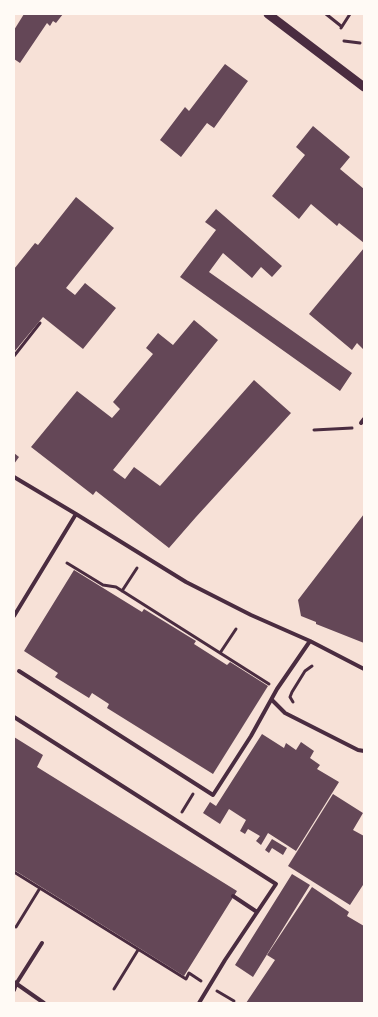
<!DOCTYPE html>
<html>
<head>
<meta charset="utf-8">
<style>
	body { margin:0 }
	#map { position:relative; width:378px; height:1017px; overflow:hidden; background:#f7e1d7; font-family:"IBM Plex Sans",sans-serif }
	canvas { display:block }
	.frame { position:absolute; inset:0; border:15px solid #fffaf5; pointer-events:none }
</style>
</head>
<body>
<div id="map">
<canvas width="378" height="1017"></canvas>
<div class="frame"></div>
</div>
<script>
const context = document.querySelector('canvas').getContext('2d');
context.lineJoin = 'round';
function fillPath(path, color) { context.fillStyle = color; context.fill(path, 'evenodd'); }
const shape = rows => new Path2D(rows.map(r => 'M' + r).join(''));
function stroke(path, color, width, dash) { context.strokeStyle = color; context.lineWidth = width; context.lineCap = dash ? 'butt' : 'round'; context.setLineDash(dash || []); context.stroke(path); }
const building = shape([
	[24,14,63,14,56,23,53,21,50,26,47,23,20,63,14,59,14,30],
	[225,64,248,81,214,128,207,123,181,157,160,140,185,107,189,111],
	[313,126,350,157,340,169,364,189,364,243,339,223,337,226,311,204,299,219,272,196,305,155,296,147],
	[76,197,114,228,66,288,75,295,85,283,116,308,83,349,43,317,14,352,14,269,35,243,38,245],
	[216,209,282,266,272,277,261,267,252,278,223,253,209,272,352,373,340,391,180,277,216,230,205,222],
	[364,248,364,350,357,343,352,350,309,314],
	[194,320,218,340,113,470,125,479,134,467,160,486,254,380,291,413,196,517,169,548,96,491,93,495,31,447,77,391,112,418,120,409,113,402,153,354,146,348,158,333,173,345],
	[14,453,19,457,14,464],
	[364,514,364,643,316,624,316,622,301,616,298,600],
	[74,570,142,612,144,609,196,641,194,644,227,665,230,662,268,686,213,774,107,708,109,704,92,693,89,698,55,677,58,673,24,651],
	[262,734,284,748,286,743,296,750,301,742,314,751,310,758,320,765,317,769,339,782,296,851,268,833,261,845,256,841,260,836,248,829,245,834,240,831,246,820,229,809,220,824,203,813,210,802,216,806],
	[14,737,43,755,37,767,237,891,184,976,14,870],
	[333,794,363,813,353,830,364,836,364,887,363,885,350,905,288,866],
	[272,839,287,848,283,855,272,848,269,853,265,850],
	[292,874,310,885,253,977,235,965],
	[312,887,349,912,347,916,364,926,364,1003,246,1003,275,960,267,955]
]);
const path = shape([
	[326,14,341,26],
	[341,28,350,14],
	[344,41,360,43],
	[14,356,40,323],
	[314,430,352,428],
	[67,563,103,585,116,587,269,684],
	[122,591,137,568],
	[220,653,236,629],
	[293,702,290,697,292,692,305,671,312,666],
	[182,812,193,794],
	[14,872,186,979,189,973,201,981],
	[16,927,40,888],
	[114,989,138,950],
	[217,991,234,1001]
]);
const service = shape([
	[361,423,364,419],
	[14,477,76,514],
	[14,616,76,514,186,582,251,615,310,641,364,669],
	[19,671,213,795,251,736,277,689,310,641],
	[272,700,285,713,358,750,364,751],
	[14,717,276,884,225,960,199,1003],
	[233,896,257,912],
	[14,982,44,1003],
	[14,990,16,984,42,943]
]);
const tertiary = shape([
	[268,14,364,87]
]);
fillPath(building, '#644757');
stroke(path, '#4a2c40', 3);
stroke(service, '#4a2c40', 4);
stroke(tertiary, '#4a2c40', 9);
</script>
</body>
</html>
